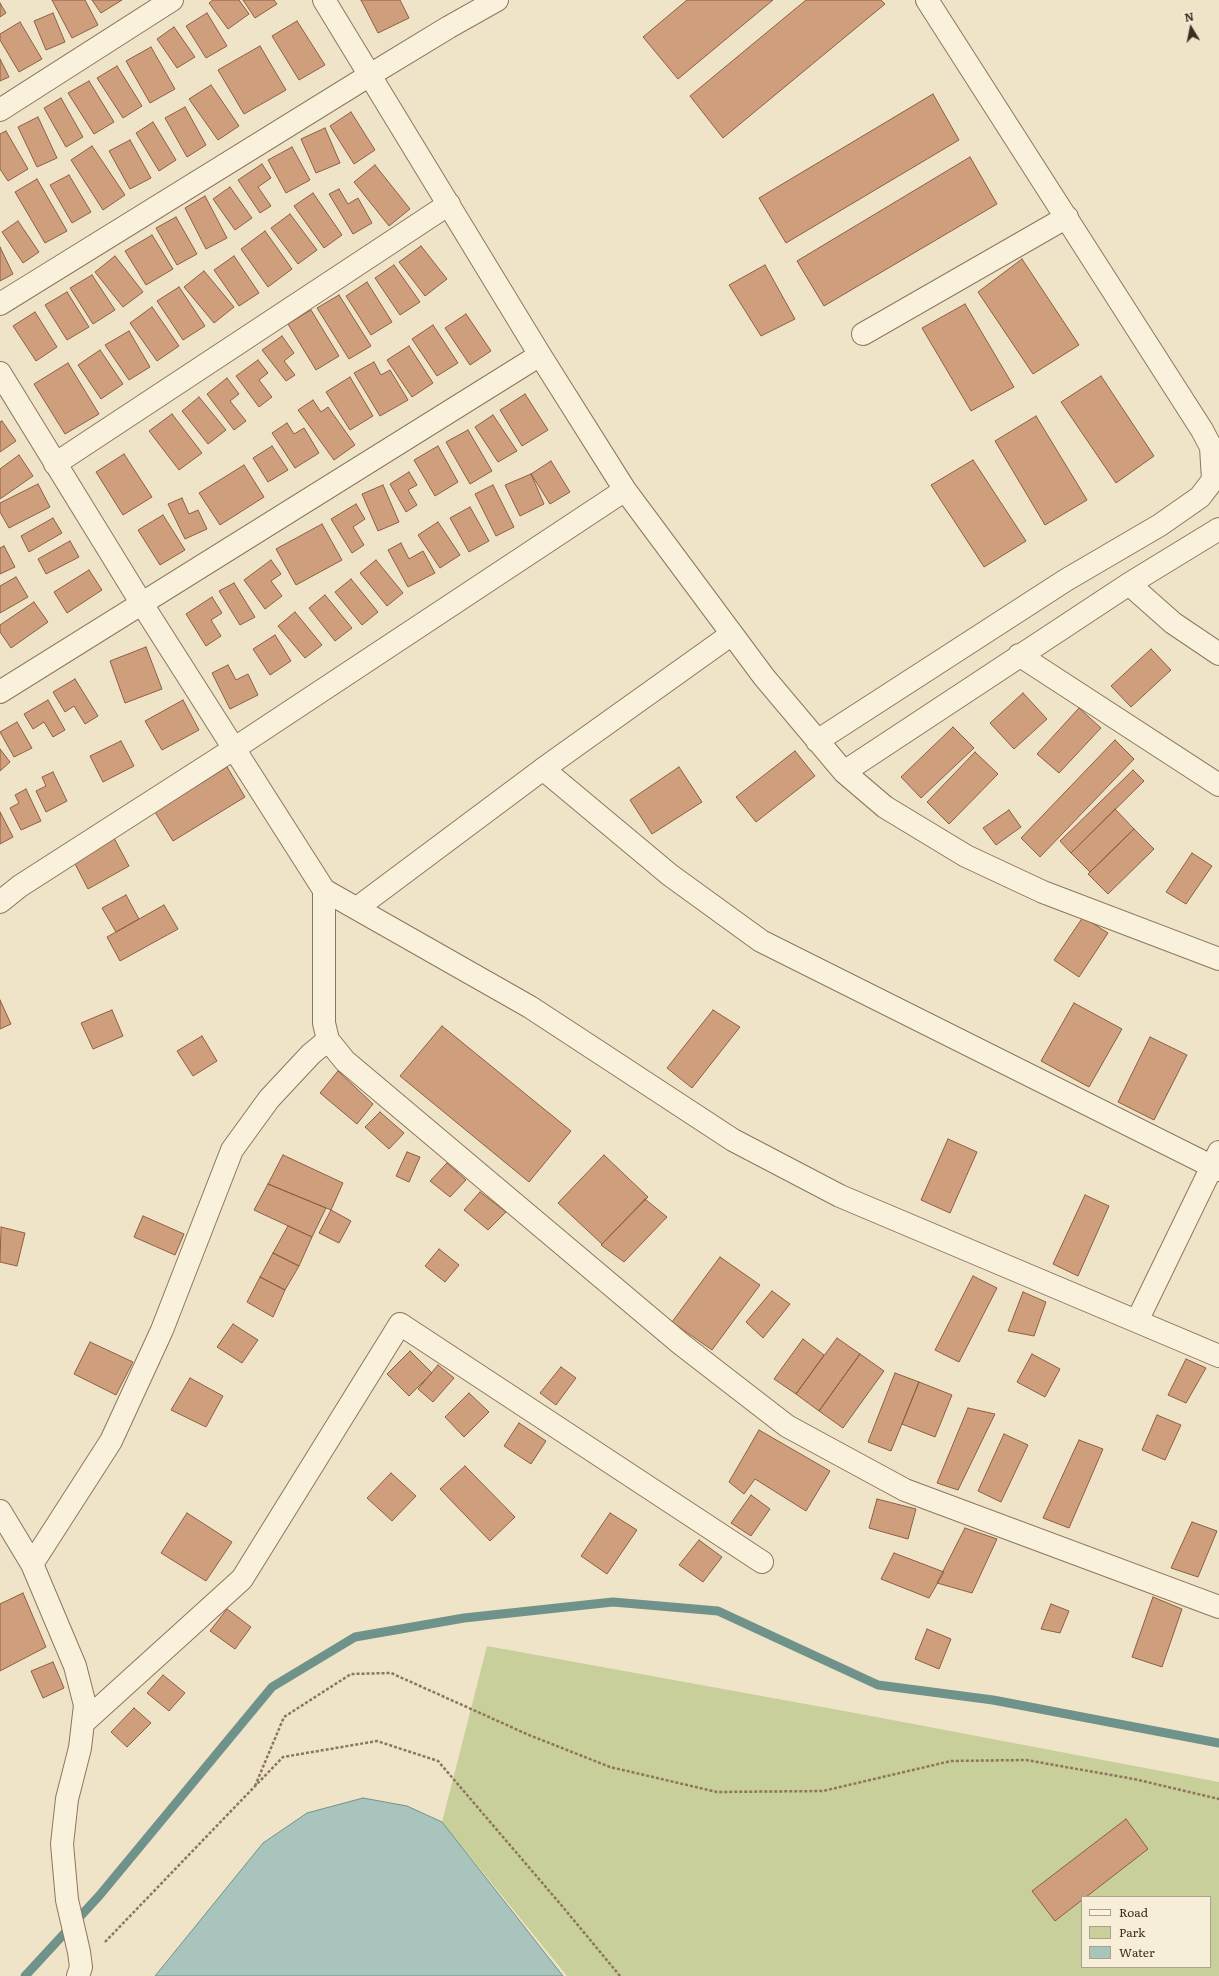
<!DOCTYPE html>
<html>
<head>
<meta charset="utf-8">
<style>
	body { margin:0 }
	#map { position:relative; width:1219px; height:1976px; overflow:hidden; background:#f0e4c8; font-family:Literata,serif }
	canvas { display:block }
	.legend { position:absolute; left:1081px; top:1896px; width:130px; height:72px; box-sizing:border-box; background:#f7eed8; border:1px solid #ada18e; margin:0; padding:5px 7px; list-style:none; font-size:12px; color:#3d2e20 }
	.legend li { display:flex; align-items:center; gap:8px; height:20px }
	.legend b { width:20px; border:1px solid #ada18e }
	.north { position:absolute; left:1171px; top:8px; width:40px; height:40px; -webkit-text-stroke:3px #f7eed8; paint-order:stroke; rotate:350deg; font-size:11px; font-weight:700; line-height:16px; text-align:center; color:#3d2e20 }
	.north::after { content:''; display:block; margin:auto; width:14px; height:18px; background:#3d2e20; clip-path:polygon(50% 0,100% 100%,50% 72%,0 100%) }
</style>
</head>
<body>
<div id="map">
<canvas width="1219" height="1976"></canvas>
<ul class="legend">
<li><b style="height:5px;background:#faf1dc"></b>Road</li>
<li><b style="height:11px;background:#c9cf9b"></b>Park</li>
<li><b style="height:11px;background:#a9c4bc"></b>Water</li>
</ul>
<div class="north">N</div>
</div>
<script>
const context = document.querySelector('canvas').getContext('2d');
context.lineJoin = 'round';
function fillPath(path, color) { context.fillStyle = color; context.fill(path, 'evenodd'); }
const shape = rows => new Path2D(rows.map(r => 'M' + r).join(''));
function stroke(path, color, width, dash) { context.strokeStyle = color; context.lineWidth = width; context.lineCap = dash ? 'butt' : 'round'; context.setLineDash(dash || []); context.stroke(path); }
const green = shape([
	[487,1646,866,1715,1219,1782,1219,1976,567,1976,442,1822],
	[1082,1897,1210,1897,1210,1967,1082,1967]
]);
const water = shape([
	[363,1798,407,1806,442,1822,563,1976,155,1976,263,1843,307,1813,363,1798]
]);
const stream = shape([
	[25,1976,99,1896,272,1687,355,1637,464,1618,613,1602,718,1611,878,1685,993,1700,1219,1743]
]);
const building = shape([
	[52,0,85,0,98,25,72,38,52,0],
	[92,0,122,0,101,13,92,0],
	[213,0,239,0,249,14,228,29,209,3,213,0],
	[243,0,274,0,277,4,255,18,243,0],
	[361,0,400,0,409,18,378,33,361,0],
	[687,0,773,0,678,79,643,37,687,0],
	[806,0,881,0,885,4,723,138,690,96,806,0],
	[0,3,6,13,0,17,0,3],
	[53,13,65,42,46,50,34,21,53,13],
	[207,13,227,46,206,58,186,26,207,13],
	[297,21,325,65,299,80,272,36,297,21],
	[20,22,42,59,19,72,0,40,0,34,20,22],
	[174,27,195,57,177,68,157,39,174,27],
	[260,46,286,90,244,114,218,70,260,46],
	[151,47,175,89,150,103,126,61,151,47],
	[0,59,9,77,0,81,0,59],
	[117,66,142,106,123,118,97,78,117,66],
	[89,81,114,122,94,134,68,93,89,81],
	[211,85,239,126,218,140,189,99,211,85],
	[933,94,959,140,786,243,759,198,933,94],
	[61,98,83,137,66,147,44,108,61,98],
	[185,107,206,145,187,157,165,118,185,107],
	[351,112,375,150,354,164,330,126,351,112],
	[38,117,57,158,37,167,18,127,38,117],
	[153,122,176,160,159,171,136,133,153,122],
	[325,128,340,163,316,173,301,139,325,128],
	[6,131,28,169,8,181,0,169,0,134,6,131],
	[130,140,151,178,130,189,109,151,130,140],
	[92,146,125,195,103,210,71,160,92,146],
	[292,147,310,180,286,193,268,160,292,147],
	[970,157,997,204,824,306,797,261,970,157],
	[262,164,271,178,258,187,271,206,260,213,238,180,262,164],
	[375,165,410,209,389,226,354,182,375,165],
	[69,175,91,212,72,223,50,185,69,175],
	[37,179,67,231,45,243,15,192,37,179],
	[230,187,252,218,235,230,213,199,230,187],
	[339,189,348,204,358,198,372,223,353,234,329,194,339,189],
	[313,193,342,235,324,248,294,206,313,193],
	[205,196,227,238,206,249,185,208,205,196],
	[290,214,317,250,298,264,271,228,290,214],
	[176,217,197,254,177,265,156,228,176,217],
	[18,221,39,252,23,263,2,232,18,221],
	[265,231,292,269,268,287,241,249,265,231],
	[152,235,173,269,146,285,125,251,152,235],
	[421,246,447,279,425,296,399,262,421,246],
	[0,247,13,274,0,281,0,247],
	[115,256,143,292,123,307,95,272,115,256],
	[234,256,259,293,239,306,214,270,234,256],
	[1022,259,1079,345,1033,374,978,292,1022,259],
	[394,265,420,302,400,315,375,278,394,265],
	[765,265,795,319,761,336,729,285,765,265],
	[204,271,234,307,214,323,184,287,204,271],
	[92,275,115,310,93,324,70,288,92,275],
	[367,282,392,322,371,335,346,296,367,282],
	[179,287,205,326,183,340,157,301,179,287],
	[67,292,89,327,67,340,45,305,67,292],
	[339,295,371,346,349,359,317,308,339,295],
	[965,304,1014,387,971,411,922,328,965,304],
	[152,307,179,346,157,361,130,323,152,307],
	[311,310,339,356,316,370,288,324,311,310],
	[35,312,57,347,36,361,13,326,35,312],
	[466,314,491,351,470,365,445,328,466,314],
	[433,325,458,363,437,376,412,339,433,325],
	[129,331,150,367,129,380,105,345,129,331],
	[282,336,294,353,284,361,295,375,286,381,262,350,282,336],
	[409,346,433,383,412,397,387,360,409,346],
	[100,350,123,384,101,399,78,365,100,350],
	[258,360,268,373,259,380,272,397,259,407,236,376,258,360],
	[374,362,381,375,390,370,408,400,380,416,354,373,374,362],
	[68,363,99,414,65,434,34,384,68,363],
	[1101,376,1154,456,1116,483,1061,402,1101,376],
	[350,377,373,416,350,430,326,392,350,377],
	[227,378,239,394,230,401,246,421,234,430,207,394,227,378],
	[525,394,548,430,522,446,500,410,525,394],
	[199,397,226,430,208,444,182,411,199,397],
	[313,400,321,412,328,407,355,445,334,460,298,410,313,400],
	[172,414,202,453,179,470,149,431,172,414],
	[493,415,517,451,498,462,475,427,493,415],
	[1036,416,1087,500,1045,525,995,441,1036,416],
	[2,421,16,441,0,452,0,422,2,421],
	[287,423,294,434,304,428,319,453,295,468,272,433,287,423],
	[468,430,492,471,470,484,446,442,468,430],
	[272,446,288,470,268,482,253,458,272,446],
	[438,446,458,482,435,496,414,460,438,446],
	[124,454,152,497,123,515,96,472,124,454],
	[19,455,33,476,0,499,0,469,19,455],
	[973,460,1026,541,984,567,931,485,973,460],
	[551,461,570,492,550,504,531,474,551,461],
	[244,465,264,497,220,525,199,493,244,465],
	[409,472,417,485,408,490,417,505,406,512,390,484,409,472],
	[531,474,544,504,520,516,505,485,531,474],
	[38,484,50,507,9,528,0,512,0,503,38,484],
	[383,485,399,522,378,531,362,494,383,485],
	[493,485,514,527,496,536,475,494,493,485],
	[182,498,189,514,198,510,207,529,185,539,168,504,182,498],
	[356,504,365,519,353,527,364,545,352,553,331,519,356,504],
	[470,507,489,541,469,552,450,518,470,507],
	[163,515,185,550,160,565,138,530,163,515],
	[53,518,62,533,29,552,21,536,53,518],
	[438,522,460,555,440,568,418,535,438,522],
	[322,524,342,560,296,585,276,549,322,524],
	[70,541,79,557,46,574,38,559,70,541],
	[401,543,409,559,423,551,435,573,408,587,388,550,401,543],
	[4,546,15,567,0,574,0,548,4,546],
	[271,560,281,574,271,581,282,596,265,609,244,580,271,560],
	[376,560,403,593,387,606,360,573,376,560],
	[89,570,102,590,67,613,54,592,89,570],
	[16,577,28,597,0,613,0,586,16,577],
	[351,579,378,612,362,625,335,592,351,579],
	[234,583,255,617,240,625,219,591,234,583],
	[325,595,352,628,335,641,309,608,325,595],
	[212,597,222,613,211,620,221,636,206,646,186,614,212,597],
	[34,602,48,622,11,648,0,632,0,625,34,602],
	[295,612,322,645,305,658,278,626,295,612],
	[275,635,291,661,270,675,253,649,275,635],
	[146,647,162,689,125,703,110,661,146,647],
	[1151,649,1171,670,1131,707,1111,686,1151,649],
	[228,665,236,680,248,674,258,695,230,709,212,673,228,665],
	[75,679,98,716,85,724,74,706,65,712,53,692,75,679],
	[1023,693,1047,719,1014,749,990,723,1023,693],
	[48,700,65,730,53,737,44,722,33,729,24,714,48,700],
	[183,700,199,730,162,750,145,721,183,700],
	[1079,708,1101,728,1059,773,1037,754,1079,708],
	[17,722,32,748,14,757,0,732,17,722],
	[953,727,974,748,921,798,901,777,953,727],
	[1115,740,1134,759,1040,857,1021,838,1115,740],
	[121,741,134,766,103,782,90,756,121,741],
	[0,749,10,762,0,771,0,749],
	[795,751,815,776,756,822,736,797,795,751],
	[975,752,998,774,949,824,927,802,975,752],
	[227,767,245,797,173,841,155,812,227,767],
	[679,767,702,802,652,834,630,800,679,767],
	[1133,770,1144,781,1071,853,1060,841,1133,770],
	[53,772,67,801,46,812,36,791,46,786,42,777,53,772],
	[26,789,41,821,21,830,10,808,19,803,15,795,26,789],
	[1115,809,1134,829,1090,872,1071,853,1115,809],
	[1009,810,1021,827,996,845,983,828,1009,810],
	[0,812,13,837,0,844,0,812],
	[1134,829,1154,849,1108,894,1088,874,1134,829],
	[114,838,129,866,88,889,73,860,114,838],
	[1192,853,1212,866,1186,904,1166,892,1192,853],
	[126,895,139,919,116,932,102,908,126,895],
	[164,905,178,929,120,961,107,937,164,905],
	[1083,917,1108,933,1079,977,1054,960,1083,917],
	[0,1000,11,1024,0,1029,0,1000],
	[1074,1003,1122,1029,1089,1087,1041,1061,1074,1003],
	[112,1010,123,1036,93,1049,81,1023,112,1010],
	[713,1010,740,1027,692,1088,667,1068,713,1010],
	[442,1026,571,1131,529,1182,400,1076,442,1026],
	[202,1036,217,1061,193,1076,177,1051,202,1036],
	[1150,1037,1187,1055,1154,1120,1118,1102,1150,1037],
	[338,1071,373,1104,357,1124,320,1093,338,1071],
	[380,1112,404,1133,389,1149,365,1127,380,1112],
	[948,1139,977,1152,950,1213,921,1200,948,1139],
	[407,1152,420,1157,409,1182,396,1176,407,1152],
	[283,1155,343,1183,331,1210,268,1184,283,1155],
	[604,1155,648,1197,602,1244,558,1203,604,1155],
	[447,1163,466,1180,450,1197,430,1181,447,1163],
	[268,1184,326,1208,312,1237,254,1210,268,1184],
	[480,1192,506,1212,488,1230,464,1210,480,1192],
	[1085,1195,1109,1206,1078,1276,1053,1264,1085,1195],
	[645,1199,667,1217,624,1262,601,1245,645,1199],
	[331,1210,351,1221,339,1243,319,1233,331,1210],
	[143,1216,184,1234,175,1255,134,1237,143,1216],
	[288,1226,312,1237,299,1266,273,1253,288,1226],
	[1,1227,25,1233,17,1266,0,1262,1,1227],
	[439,1249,459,1265,445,1282,425,1266,439,1249],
	[273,1253,299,1266,285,1290,260,1277,273,1253],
	[720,1257,760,1285,712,1350,672,1322,720,1257],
	[973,1276,997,1288,959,1362,935,1350,973,1276],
	[260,1277,285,1290,273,1317,247,1302,260,1277],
	[772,1291,790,1304,763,1338,746,1322,772,1291],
	[1023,1292,1046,1302,1034,1336,1008,1331,1023,1292],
	[233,1324,258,1340,242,1363,217,1347,233,1324],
	[837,1338,860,1354,819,1411,796,1394,837,1338],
	[803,1339,824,1355,796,1394,774,1379,803,1339],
	[90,1342,133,1362,116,1395,74,1374,90,1342],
	[410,1351,432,1373,409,1396,387,1374,410,1351],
	[860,1354,884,1371,843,1428,819,1411,860,1354],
	[1032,1354,1060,1369,1045,1397,1017,1382,1032,1354],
	[1186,1359,1206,1368,1186,1403,1168,1395,1186,1359],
	[438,1365,454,1378,433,1402,418,1389,438,1365],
	[561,1367,576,1378,556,1405,540,1393,561,1367],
	[895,1373,919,1382,891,1451,868,1442,895,1373],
	[190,1378,223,1396,206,1427,171,1410,190,1378],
	[919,1382,952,1395,935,1437,902,1424,919,1382],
	[469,1393,489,1412,464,1437,445,1417,469,1393],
	[968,1408,995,1414,958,1490,937,1483,968,1408],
	[1157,1415,1181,1425,1165,1460,1142,1450,1157,1415],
	[519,1423,546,1441,531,1464,504,1446,519,1423],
	[759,1430,830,1471,806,1511,755,1479,744,1494,729,1482,759,1430],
	[1004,1434,1028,1445,1001,1502,978,1491,1004,1434],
	[1079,1440,1103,1449,1069,1528,1043,1518,1079,1440],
	[465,1466,515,1517,490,1541,440,1489,465,1466],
	[391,1473,416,1496,392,1521,367,1498,391,1473],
	[751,1495,770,1509,751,1536,731,1523,751,1495],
	[877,1499,916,1509,908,1539,869,1528,877,1499],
	[187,1513,232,1542,206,1581,161,1553,187,1513],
	[610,1513,637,1530,607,1574,581,1556,610,1513],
	[1192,1522,1217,1531,1198,1577,1171,1568,1192,1522],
	[965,1528,997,1539,972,1593,937,1583,965,1528],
	[699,1540,722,1557,703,1582,679,1565,699,1540],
	[894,1553,944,1572,929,1598,881,1579,894,1553],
	[23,1593,46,1647,0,1671,0,1604,23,1593],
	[1153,1597,1182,1609,1162,1667,1132,1657,1153,1597],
	[1051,1604,1069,1611,1060,1633,1041,1629,1051,1604],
	[227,1609,251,1627,235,1649,210,1631,227,1609],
	[927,1629,951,1639,939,1669,915,1659,927,1629],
	[53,1662,64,1688,43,1698,31,1671,53,1662],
	[163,1675,185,1693,169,1711,147,1693,163,1675],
	[134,1708,151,1723,127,1747,111,1732,134,1708],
	[1126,1819,1148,1849,1086,1897,1082,1897,1082,1900,1055,1921,1032,1891,1126,1819]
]);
const path = shape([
	[255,1786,284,1717,351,1674,391,1673,529,1735,610,1767,717,1792,823,1791,951,1761,1026,1760,1134,1779,1219,1799],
	[105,1942,283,1757,377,1741,438,1761,562,1906,620,1976]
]);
const minor = shape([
	[324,0,540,355,625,490,764,677,844,772,885,807,966,856,1043,892,1219,959],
	[0,110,172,0],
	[0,304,370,75,449,27,497,0],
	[863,334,1067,217],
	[0,373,142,604,324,890,324,1023,328,1040,345,1061,681,1344,787,1426,905,1490,1219,1607],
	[55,464,449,204],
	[1129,584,1219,529],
	[1019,655,1219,785],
	[0,692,540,355],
	[817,741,1066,580,1160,525,1200,497,1213,480,1211,447,1202,430,927,0],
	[543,769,732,634],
	[844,772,1129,584,1173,623,1219,654],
	[324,890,530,1007,733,1140,840,1196,1219,1356],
	[0,902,20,886,235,748,625,490],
	[357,908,543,769,670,875,761,941,1219,1170],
	[1137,1321,1219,1152],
	[0,1511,32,1564,75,1666,85,1705,80,1748,67,1799,62,1844,67,1900,79,1952,81,1967,78,1976],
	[32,1564,111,1441,162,1330,232,1150,269,1099,311,1054,328,1040],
	[83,1723,242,1579,400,1324,762,1562]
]);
fillPath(green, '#c9cf9b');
fillPath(water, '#a9c4bc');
stroke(water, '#6f938a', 1);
stroke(stream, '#6f938a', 9);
fillPath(building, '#cf9f7d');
stroke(building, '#8d5f41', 1);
stroke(minor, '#8d765c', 24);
stroke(path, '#8d765c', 2.5, [3, 2]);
stroke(minor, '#faf1dc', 22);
</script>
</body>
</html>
